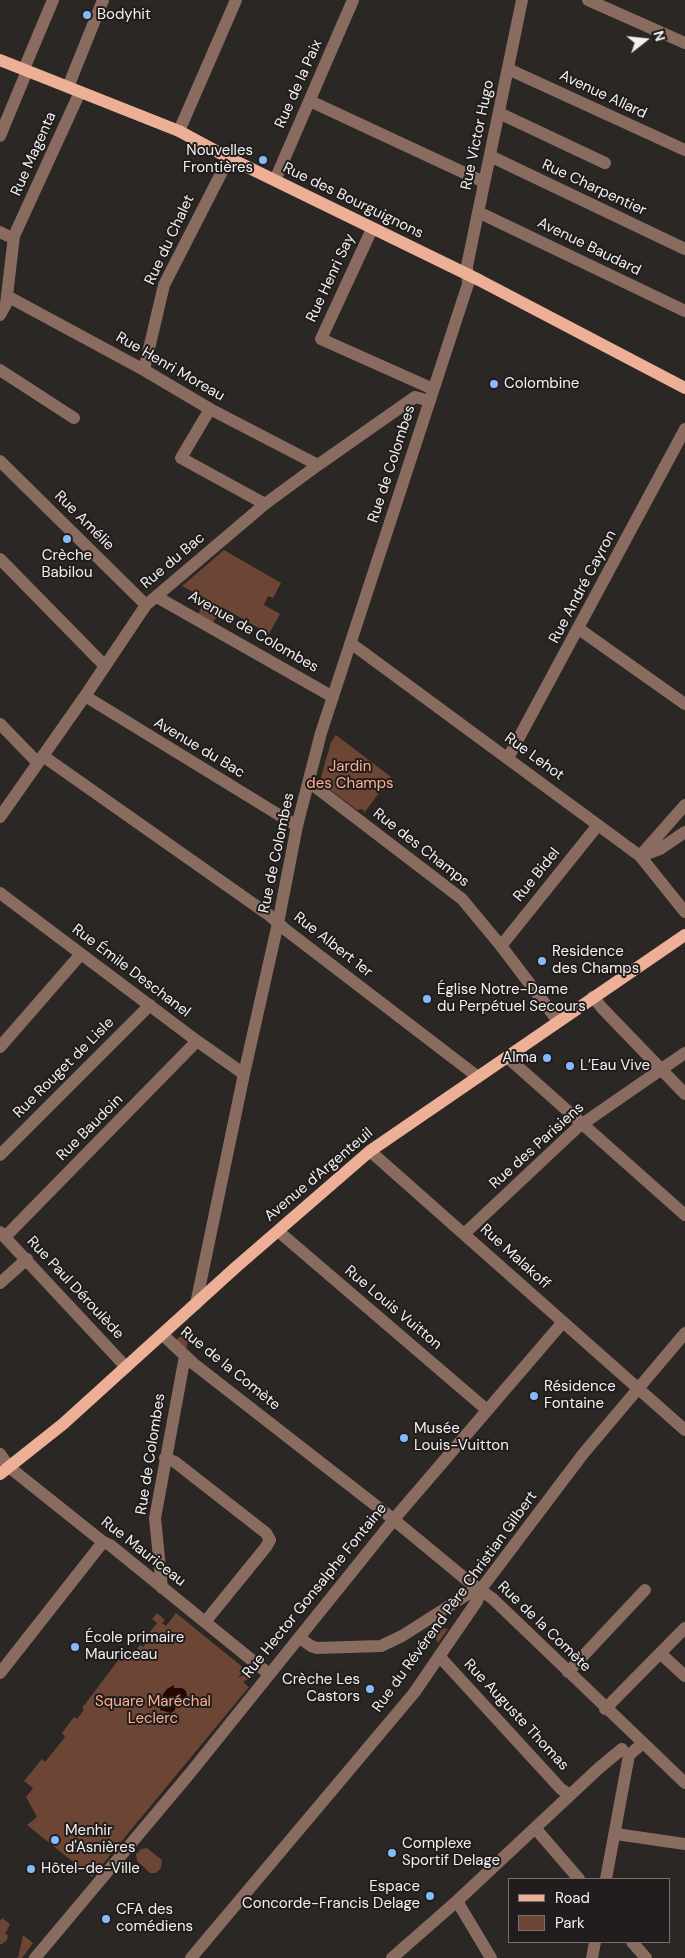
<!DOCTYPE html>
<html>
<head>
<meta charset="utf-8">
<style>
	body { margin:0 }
	#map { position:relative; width:685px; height:1958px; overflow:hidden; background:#2a2725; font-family:"DM Sans",sans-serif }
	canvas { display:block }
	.legend { position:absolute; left:508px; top:1878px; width:162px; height:65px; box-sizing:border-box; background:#211d1c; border:1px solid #757170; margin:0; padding:6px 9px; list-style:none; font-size:15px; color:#f2f0ef }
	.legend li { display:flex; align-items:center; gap:10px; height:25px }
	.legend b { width:25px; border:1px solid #757170 }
	.north { position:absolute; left:620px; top:15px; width:50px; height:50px; -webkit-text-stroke:4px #211d1c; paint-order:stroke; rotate:74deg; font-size:14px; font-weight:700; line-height:20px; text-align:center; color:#f2f0ef }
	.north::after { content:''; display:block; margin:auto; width:18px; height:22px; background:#f2f0ef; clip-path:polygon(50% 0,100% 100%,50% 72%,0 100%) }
</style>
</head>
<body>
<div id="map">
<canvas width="685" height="1958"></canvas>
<ul class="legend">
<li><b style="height:6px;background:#edaf95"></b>Road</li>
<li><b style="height:14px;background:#6d4535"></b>Park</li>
</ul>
<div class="north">N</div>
</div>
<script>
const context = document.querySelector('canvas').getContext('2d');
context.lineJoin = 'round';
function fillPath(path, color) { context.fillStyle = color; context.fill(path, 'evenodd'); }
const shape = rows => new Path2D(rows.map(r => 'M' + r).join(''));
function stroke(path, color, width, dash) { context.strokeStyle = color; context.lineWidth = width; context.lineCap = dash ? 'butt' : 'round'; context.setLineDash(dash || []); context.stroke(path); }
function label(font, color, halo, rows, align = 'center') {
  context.font = font + ' "DM Sans",sans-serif'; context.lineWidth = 4; context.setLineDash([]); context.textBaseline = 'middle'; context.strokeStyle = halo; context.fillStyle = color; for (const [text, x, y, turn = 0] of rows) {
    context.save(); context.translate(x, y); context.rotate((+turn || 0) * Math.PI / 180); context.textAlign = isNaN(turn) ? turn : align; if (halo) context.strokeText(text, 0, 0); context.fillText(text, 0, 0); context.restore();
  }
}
const green = shape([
	[224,550,281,583,273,598,268,596,264,605,280,614,269,634,222,607,211,626,196,618,206,599,182,586],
	[336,735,391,777,364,813,363,809,357,810,324,785,323,780,321,777,331,742],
	[188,1329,190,1331,186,1350,176,1340],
	[157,1613,165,1620,162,1623,166,1626,176,1613,245,1669,238,1678,252,1671,255,1675,243,1682,249,1687,92,1877,27,1825,37,1817,26,1797,33,1788,24,1781,42,1759,45,1762,65,1737,62,1733,74,1717,77,1719,84,1710,82,1708,126,1650,132,1655,140,1645,143,1647,148,1640,145,1638,157,1623,152,1619],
	[441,1623,442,1628,448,1629,438,1643,434,1635,437,1625],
	[147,1848,162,1860,161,1868,156,1873,150,1873,137,1861,136,1854,141,1849],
	[2,1918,10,1924,5,1934,8,1935,7,1940,2,1944,0,1944,0,1921],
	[23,1935,33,1943,22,1958,18,1958]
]);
const water = shape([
	[174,1685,174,1688,182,1688,186,1691,187,1697,176,1703,175,1710,171,1713,160,1710,163,1694,167,1689]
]);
const minor = shape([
	[588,0,685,43],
	[24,69,53,0],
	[508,69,685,150],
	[68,87,103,0],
	[310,101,484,182],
	[499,113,605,163],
	[179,131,236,0],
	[0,136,27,71],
	[490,156,685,249],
	[275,180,353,0],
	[478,212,685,311],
	[372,229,321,339,433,389],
	[0,232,8,236,14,236],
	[7,296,144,370,210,409,318,465],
	[0,315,6,304,14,236,80,92],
	[0,370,74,418],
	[144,370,164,285,229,158],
	[210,409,181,458,265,504],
	[0,461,146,605],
	[0,559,105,666],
	[157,597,333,697],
	[579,629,685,704],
	[350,644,356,647,640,856,685,912],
	[85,696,297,826],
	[0,724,38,763],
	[43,756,269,915,286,930,478,1077],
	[508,758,685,429],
	[309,782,462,899,501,946,558,1021],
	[0,817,85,696,146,605,265,504,318,465,415,397,430,401],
	[643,855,660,849,685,832],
	[640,856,685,805],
	[0,893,197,1041,244,1074],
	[501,946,598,825],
	[593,997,602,1008,685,1094],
	[0,1047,81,954],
	[507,1057,685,1215],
	[370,1151,685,1430],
	[0,1155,150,1005],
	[278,1231,487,1410],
	[0,1232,126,1367],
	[464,1234,578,1127,685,1053],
	[5,1237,197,1041],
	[0,1283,27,1259],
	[196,1304,244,1074,278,923,297,826,321,733,468,284,467,266,522,0],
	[163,1335,194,1364,388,1515,468,1581,493,1599,685,1783],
	[0,1454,9,1467,103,1542,110,1545,269,1674],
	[165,1458,175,1462,266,1533,270,1540,266,1547,205,1622],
	[162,1588,155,1518,185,1356],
	[300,1638,311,1646,317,1648,381,1646,402,1636,468,1594,481,1589],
	[661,1654,685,1676],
	[439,1656,561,1789,570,1795],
	[568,1672,645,1590],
	[0,1673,103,1542],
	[605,1709,685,1628],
	[535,1828,579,1879],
	[616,1834,685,1844],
	[606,1879,629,1755,643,1743],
	[457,1901,491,1958],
	[632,1942,646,1958],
	[35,1958,191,1772,400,1512,563,1322],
	[191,1958,414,1693,477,1601,481,1589,583,1454,685,1333],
	[392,1958,457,1901,599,1768,622,1749],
	[592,1958,595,1942]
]);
const major = shape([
	[0,60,179,131,229,158,479,280,685,388],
	[0,1474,63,1424,235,1268,370,1151,685,935]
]);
const markers = [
	[87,15,5,"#85bbfb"],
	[263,160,5,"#85bbfb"],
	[494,384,5,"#85bbfb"],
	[67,539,5,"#85bbfb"],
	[542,961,5,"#85bbfb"],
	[427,999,5,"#85bbfb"],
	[547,1058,5,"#85bbfb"],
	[570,1066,5,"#85bbfb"],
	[534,1396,5,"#85bbfb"],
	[404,1438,5,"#85bbfb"],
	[75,1647,5,"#85bbfb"],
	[370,1689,5,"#85bbfb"],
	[55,1840,5,"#85bbfb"],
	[392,1853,5,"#85bbfb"],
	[31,1869,5,"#85bbfb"],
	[430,1896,5,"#85bbfb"],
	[106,1919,5,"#85bbfb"]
];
const poiNames = [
	["Bodyhit",97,15],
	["Nouvelles",253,151,"right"],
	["Frontières",253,168,"right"],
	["Colombine",504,384],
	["Crèche",67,556,"center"],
	["Babilou",67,573,"center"],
	["Residence",552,952],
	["des Champs",552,969],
	["Église Notre-Dame",437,990],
	["du Perpétuel Secours",437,1007],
	["Alma",537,1058,"right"],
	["L’Eau Vive",580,1066],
	["Résidence",544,1387],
	["Fontaine",544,1404],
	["Musée",414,1429],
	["Louis-Vuitton",414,1446],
	["École primaire",85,1638],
	["Mauriceau",85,1655],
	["Crèche Les",360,1680,"right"],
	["Castors",360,1697,"right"],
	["Menhir",65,1831],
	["d'Asnières",65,1848],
	["Complexe",402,1844],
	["Sportif Delage",402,1861],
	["Hôtel-de-Ville",41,1869],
	["Espace",420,1887,"right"],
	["Concorde-Francis Delage",420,1904,"right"],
	["CFA des",116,1910],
	["comédiens",116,1927]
];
const streetNames = [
	["Rue de la Paix",299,84,-66],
	["Avenue Allard",603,95,25],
	["Rue Victor Hugo",478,135,-78],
	["Rue Magenta",34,154,-66],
	["Rue Charpentier",594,188,25],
	["Rue des Bourguignons",353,201,26],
	["Rue du Chalet",170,240,-65],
	["Avenue Baudard",589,247,26],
	["Rue Henri Say",331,278,-65],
	["Rue Henri Moreau",170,367,30],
	["Rue de Colombes",392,464,-72],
	["Rue Amélie",84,521,45],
	["Rue du Bac",173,561,-40],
	["Rue André Cayron",583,587,-62],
	["Avenue de Colombes",253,632,30],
	["Avenue du Bac",199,748,31],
	["Rue Lehot",534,757,36],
	["Rue des Champs",421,848,38],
	["Rue de Colombes",277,853,-78],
	["Rue Bidel",537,875,-51],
	["Rue Albert 1er",333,945,38],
	["Rue Émile Deschanel",131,971,37],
	["Rue Rouget de Lisle",64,1068,-45],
	["Rue Baudoin",90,1128,-45],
	["Rue des Parisiens",537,1146,-42],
	["Avenue d'Argenteuil",319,1175,-40],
	["Rue Malakoff",515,1257,42],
	["Rue Paul Déroulède",75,1288,47],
	["Rue Louis Vuitton",393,1308,40],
	["Rue de la Comète",230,1369,39],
	["Rue de Colombes",151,1454,-81],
	["Rue Mauriceau",143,1552,38],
	["Rue Hector Gonsalphe Fontaine",315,1591,-51],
	["Rue du Révérend Père Christian Gilbert",455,1602,-54],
	["Rue de la Comète",544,1627,44],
	["Rue Auguste Thomas",516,1715,47]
];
const parkNames = [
	["Jardin",350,767],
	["des Champs",350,784],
	["Square Maréchal",153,1702],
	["Leclerc",153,1719]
];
fillPath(green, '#6d4535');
fillPath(water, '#250600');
stroke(minor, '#8a6b5f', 12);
stroke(major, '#edaf95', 12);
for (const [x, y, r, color] of markers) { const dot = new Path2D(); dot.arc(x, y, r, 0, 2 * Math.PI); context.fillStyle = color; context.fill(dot); stroke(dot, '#211d1c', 2); }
label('15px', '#f2f0ef', '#211d1c', poiNames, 'left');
label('15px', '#f2f0ef', '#211d1c', streetNames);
label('15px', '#feb091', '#211d1c', parkNames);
</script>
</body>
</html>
